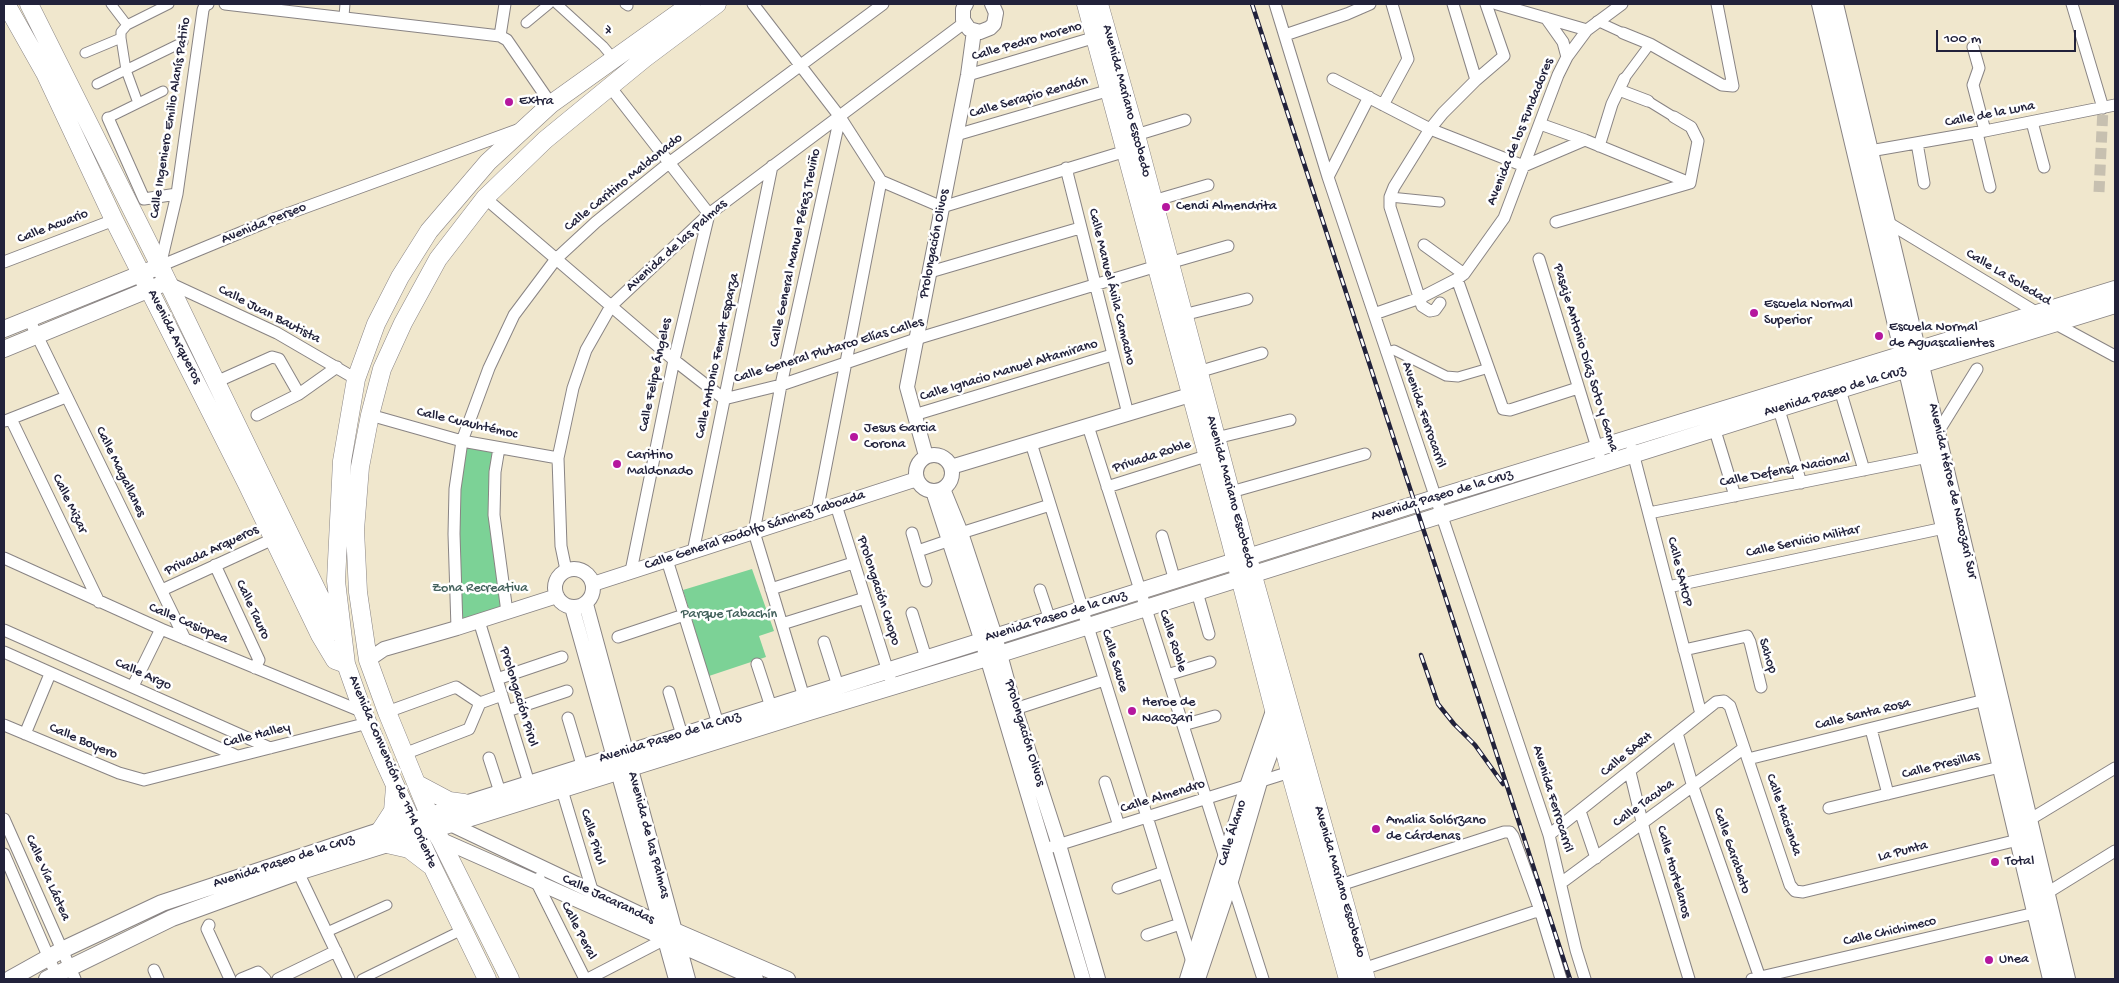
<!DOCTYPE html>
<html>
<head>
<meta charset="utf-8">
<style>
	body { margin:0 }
	#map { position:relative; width:2119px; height:983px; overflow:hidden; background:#f0e7cd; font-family:"Gochi Hand",sans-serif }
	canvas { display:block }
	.frame { position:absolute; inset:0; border:5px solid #22223b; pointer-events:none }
	.scale { position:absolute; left:1936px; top:30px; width:140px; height:22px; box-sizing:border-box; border:2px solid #22223b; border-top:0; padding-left:6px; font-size:15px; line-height:18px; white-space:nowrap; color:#22223b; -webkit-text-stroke:4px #fff; paint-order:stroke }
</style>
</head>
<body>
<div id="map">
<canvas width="2119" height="983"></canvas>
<div class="frame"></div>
<div class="scale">100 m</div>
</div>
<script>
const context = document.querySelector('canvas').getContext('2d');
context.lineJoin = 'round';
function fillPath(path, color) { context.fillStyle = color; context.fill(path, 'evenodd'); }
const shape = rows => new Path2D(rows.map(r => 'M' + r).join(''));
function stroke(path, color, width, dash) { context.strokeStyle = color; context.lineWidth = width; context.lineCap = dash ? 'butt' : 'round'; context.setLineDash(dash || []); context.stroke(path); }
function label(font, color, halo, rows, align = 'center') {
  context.font = font + ' "Gochi Hand",sans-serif'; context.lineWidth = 5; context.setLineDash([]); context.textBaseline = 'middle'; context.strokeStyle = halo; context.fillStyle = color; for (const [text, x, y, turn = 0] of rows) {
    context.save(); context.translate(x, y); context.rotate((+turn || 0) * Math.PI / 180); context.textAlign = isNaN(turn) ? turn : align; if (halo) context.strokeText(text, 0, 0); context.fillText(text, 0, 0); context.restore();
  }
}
const green = shape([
	[462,441,499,448,495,472,507,612,457,628,454,534],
	[752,569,774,631,759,636,766,657,709,676,683,590]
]);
const minorTunnel = shape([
	[2099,192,2103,108]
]);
const pedestrian = shape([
	[111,4,127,25],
	[557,4,603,46,614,59],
	[625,4,628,6],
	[344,16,345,4],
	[1597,21,1623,33],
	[526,23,549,4],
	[85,53,121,38],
	[1624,79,1650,44],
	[97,84,183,42],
	[1648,101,1674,117],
	[138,103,126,70,121,38,121,32,127,25,169,4],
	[108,118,163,91],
	[1390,197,1440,202],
	[1386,352,1394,350,1446,376,1458,377,1489,368],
	[327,932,387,905],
	[362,979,462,930]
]);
const minor = shape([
	[225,4,500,36,507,40,551,104],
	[753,4,840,117,881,181,942,207,1126,151],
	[1275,4,1328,177,1549,835,1576,950,1585,979],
	[1453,4,1476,80],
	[1497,4,1587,30],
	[2072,4,2103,108],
	[1546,18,1563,42,1567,57],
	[1623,33,1650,44,1722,85,1733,86,1717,4],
	[1285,35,1347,14,1370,4],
	[500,36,505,4],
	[1973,47,1979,68,1973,85,1985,131],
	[968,75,1096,37],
	[1333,79,1430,129,1524,166,1585,140],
	[611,88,709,214,674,360,631,571],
	[1619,90,1648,101],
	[1383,105,1408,59,1392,4],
	[1674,117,1691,127,1698,141,1690,183],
	[108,118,144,199,177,194],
	[2032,122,2044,167],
	[1540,124,1585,140,1690,183],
	[1977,133,1990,187],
	[956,135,1110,90],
	[1136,135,1185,120],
	[1917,143,1924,183],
	[1599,146,1612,104,1624,79],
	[1870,151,1985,131,2115,105],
	[1066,168,1128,414],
	[1328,177,1369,97],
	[485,198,674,360,724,399,781,385,916,339,1157,266],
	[1153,201,1208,185],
	[1556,222,1690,183],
	[1887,222,2054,323,2115,356],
	[1424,245,1464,274],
	[1539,259,1599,454],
	[4,262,114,220],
	[1169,263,1228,246],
	[160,266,276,218,520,129],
	[160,266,177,194,203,10,205,5,208,4],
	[930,272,1080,228],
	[1457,279,1503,409,1510,410,1578,388],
	[167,282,277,333,356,379],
	[1440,303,1435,310,1430,311,1422,306,1390,207,1390,197,1394,187,1430,129,1443,113,1476,80,1504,56,1486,4],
	[1374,314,1420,298,1457,279,1464,274,1504,218,1558,75,1567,57,1587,30,1622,4],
	[1183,315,1247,299],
	[29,319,185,639],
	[1198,372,1262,353],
	[216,382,272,357,279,359,299,394],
	[1838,383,1864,470],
	[1777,403,1801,483],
	[257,415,299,394,337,367],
	[370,415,462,441,558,458],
	[914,415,1112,355],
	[11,419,99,602],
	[5,421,66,397],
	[1713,424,1735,496],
	[1088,426,1226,861],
	[1938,432,1977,369],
	[1216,438,1290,420],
	[1031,443,1193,965],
	[499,448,495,472,494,515,507,612],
	[1632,449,1701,714],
	[1107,487,1206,456],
	[1231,492,1365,454],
	[836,505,890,678],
	[817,512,881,181],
	[1649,513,1928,457],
	[912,533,926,581],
	[961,533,1050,505],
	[1162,536,1175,581],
	[918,551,950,540],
	[693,552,772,166],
	[4,558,161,629,363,712],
	[667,560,720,730],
	[215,565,259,660,255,668],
	[566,570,561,546,558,458,573,388,586,350,611,306,709,214,964,23],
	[1668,587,1944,528],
	[771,589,853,563],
	[162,590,273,539],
	[1040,590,1050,620],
	[1197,592,1209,634],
	[912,613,926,658],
	[479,621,529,783],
	[782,624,865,598],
	[457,628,454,534,455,489,462,441,489,368,514,315,556,259,596,222,669,163,883,4],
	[4,630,270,748],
	[618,637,684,615],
	[824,642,838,686],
	[1684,650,1747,636,1750,642,1761,687],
	[4,652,237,756],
	[757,664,771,707],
	[1167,675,1210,662],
	[497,679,562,657],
	[133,686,161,629],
	[669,692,682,735],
	[806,704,754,532,781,385,840,117],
	[1015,709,1104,680],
	[507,711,567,691],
	[387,712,456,687,480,703],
	[568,718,582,765],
	[4,725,119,773,144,780,368,723],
	[1183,725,1215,716],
	[1871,729,1888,794],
	[1677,733,1693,787,1760,978],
	[25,734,50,674],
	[404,754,469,729,480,703,502,695],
	[489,758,500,792],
	[1748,759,1985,700],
	[1630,772,1645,834,1689,979],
	[1105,782,1119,826],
	[562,790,593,893],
	[1829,808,2000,767],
	[1580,811,1596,858],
	[4,819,75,979],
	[2029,820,2115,768],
	[1549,835,1716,702,1724,701,1730,706,1790,885,1795,891,1803,892,2018,840],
	[1045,849,1290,772],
	[4,854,58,979],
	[298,872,349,979],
	[539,878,537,883,585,979],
	[1231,879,1263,979],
	[1561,883,1744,748],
	[1334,887,1504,832,1510,832,1513,836,1540,910,1561,979],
	[1118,888,1164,872],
	[2047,893,2115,851],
	[209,925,207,929,230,979],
	[1147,935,1180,924],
	[1363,969,1540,910],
	[154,970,158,979],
	[241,979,258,972,265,979],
	[278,979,336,951],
	[588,979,665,939],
	[1752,979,2035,913]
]);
const tertiary = shape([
	[966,4,963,9,963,20,969,29,980,32,990,28,994,24,996,13,992,4],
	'916 473a18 18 0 1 1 36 0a18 18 0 1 1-36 0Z',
	[926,456,907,387,968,75,974,31],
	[951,467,1190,395],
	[943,489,961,533,995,636,1015,709,1059,845,1098,979],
	[933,491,987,657,1083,979],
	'555 588a19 19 0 1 1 38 0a19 19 0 1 1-38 0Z',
	[593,584,917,479],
	[586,604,688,979],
	[572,607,676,979],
	[368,660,384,649,457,628,557,596],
	[446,822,661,924,788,979],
	[437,838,756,979],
	[1187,979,1247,786,1274,708],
	[1198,979,1231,881,1260,782,1280,728]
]);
const secondary = shape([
	[1820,4,2051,979],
	[1835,4,2067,979],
	[4,329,160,266],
	[4,349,167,282],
	[10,979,62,950,162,903,370,834,1435,498,2115,289],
	[47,979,172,918,298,872,809,712,1000,654,1778,409,2115,305]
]);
const primary = shape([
	[6,4,45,73,114,220,247,484,320,635,335,660,346,664],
	[29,4,160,266,337,632],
	[1086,4,1230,539,1290,772,1348,979],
	[1099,4,1136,135,1248,558,1366,979],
	[417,784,449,801,464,803],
	[380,831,393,811,395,787],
	[387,844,409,849,430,865],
	[487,979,433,868,384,761,363,712,346,664,336,581,342,461,356,379,376,324,400,277,429,231,488,162,551,104,691,4],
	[510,979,435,829,387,712,368,660,358,592,355,530,360,467,370,415,382,369,403,323,438,259,485,198,545,140,645,58,717,4]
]);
const rail = shape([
	[1252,4,1570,979],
	[1421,655,1438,704,1454,724,1475,745,1503,784]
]);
const markers = [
	[509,102,5,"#b5179e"],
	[1166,207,5,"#b5179e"],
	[1754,313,5,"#b5179e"],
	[1879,336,5,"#b5179e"],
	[854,437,5,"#b5179e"],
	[617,464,5,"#b5179e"],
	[1132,711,5,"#b5179e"],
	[1376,829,5,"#b5179e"],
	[1995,862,5,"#b5179e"],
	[1989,960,5,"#b5179e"]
];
const streetNames = [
	["7",607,31,44],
	["Calle Pedro Moreno",1027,42,-16],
	["Calle Serapio Rendón",1029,98,-16],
	["Avenida Mariano Escobedo",1126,101,75],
	["Calle de la Luna",1990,115,-11],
	["Calle Ingeniero Emilio Alanís Patiño",171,118,-81],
	["Avenida de los Fundadores",1521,132,-68],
	["Calle Caritino Maldonado",624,183,-39],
	["Avenida Perseo",264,224,-22],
	["Calle Acuario",53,227,-21],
	["Prolongación Olivos",935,244,-79],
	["Avenida de las Palmas",677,246,-42],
	["Calle General Manuel Pérez Treviño",796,248,-78],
	["Calle La Soledad",2008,278,31],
	["Calle Manuel Ávila Camacho",1111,287,76],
	["Calle Juan Bautista",269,315,27],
	["Avenida Arqueros",174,337,63],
	["Calle General Plutarco Elías Calles",829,351,-17],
	["Calle Antonio Femat Esparza",718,356,-78],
	["Pasaje Antonio Díaz Soto y Gama",1585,358,73],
	["Calle Ignacio Manuel Altamirano",1009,371,-17],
	["Calle Felipe Ángeles",656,375,-78],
	["Avenida Paseo de la Cruz",1835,392,-17],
	["Avenida Ferrocarril",1423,415,71],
	["Calle Cuauhtémoc",467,424,13],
	["Privada Roble",1152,457,-18],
	["Calle Defensa Nacional",1785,471,-11],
	["Calle Magallanes",120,472,64],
	["Avenida Héroe de Nacozari Sur",1952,491,77],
	["Avenida Mariano Escobedo",1230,492,75],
	["Avenida Paseo de la Cruz",1442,496,-17],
	["Calle Mizar",69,504,64],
	["Calle General Rodolfo Sánchez Taboada",755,531,-18],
	["Calle Servicio Militar",1803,542,-12],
	["Privada Arqueros",212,551,-25],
	["Calle SAHOP",1679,572,76],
	["Prolongación Chopo",878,591,72],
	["Calle Tauro",252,610,65],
	["Avenida Paseo de la Cruz",1056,617,-17],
	["Calle Casiopea",188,624,23],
	["Calle Roble",1172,641,72],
	["Sahop",1767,656,73],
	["Calle Sauce",1114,661,73],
	["Calle Argo",143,675,24],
	["Prolongación Pirul",518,697,73],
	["Calle Santa Rosa",1863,715,-14],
	["Prolongación Olivos",1024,733,73],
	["Calle Halley",257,736,-14],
	["Avenida Paseo de la Cruz",670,738,-17],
	["Calle Boyero",83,742,23],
	["Calle SARH",1627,755,-39],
	["Calle Presillas",1941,766,-14],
	["Avenida Convención de 1914 Oriente",392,772,67],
	["Calle Almendro",1163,797,-17],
	["Avenida Ferrocarril",1552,799,73],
	["Calle Tacuba",1644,804,-36],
	["Calle Hacienda",1783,815,71],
	["Calle Álamo",1233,833,-73],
	["Avenida de las Palmas",648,835,75],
	["Calle Pirul",592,837,73],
	["Calle Garabato",1731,851,71],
	["La Punta",1903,852,-14],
	["Avenida Paseo de la Cruz",284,862,-18],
	["Calle Hortelanos",1673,872,74],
	["Calle Vía Láctea",47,878,66],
	["Avenida Mariano Escobedo",1339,882,74],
	["Calle Jacarandas",608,900,25],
	["Calle Peral",578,931,63],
	["Calle Chichimeco",1890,932,-13]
];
const poiNames = [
	["Extra",519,102],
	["Cendi Almendrita",1176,207],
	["Escuela Normal",1764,305],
	["Superior",1764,321],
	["Escuela Normal",1889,328],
	["de Aguascalientes",1889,344],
	["Jesus Garcia",864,429],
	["Corona",864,445],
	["Caritino",627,456],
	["Maldonado",627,472],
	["Heroe de",1142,703],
	["Nacozari",1142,719],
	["Amalia Solórzano",1386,821],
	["de Cárdenas",1386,837],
	["Total",2005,862],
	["Unea",1999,960]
];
const parkNames = [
	["Zona Recreativa",480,589],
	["Parque Tabachín",729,615]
];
fillPath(green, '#7cd296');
stroke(minorTunnel, '#c7c0b0', 11, [11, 5.5]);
stroke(pedestrian, '#898484', 11);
stroke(minor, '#898484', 13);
stroke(tertiary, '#898484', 16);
stroke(secondary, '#898484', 18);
stroke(primary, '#898484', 19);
stroke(pedestrian, '#fff', 9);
stroke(minor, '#fff', 11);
stroke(tertiary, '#fff', 14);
stroke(secondary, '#fff', 16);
stroke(primary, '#fff', 18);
stroke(rail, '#22223b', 4.5);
stroke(rail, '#fff', 2.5, [8]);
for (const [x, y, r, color] of markers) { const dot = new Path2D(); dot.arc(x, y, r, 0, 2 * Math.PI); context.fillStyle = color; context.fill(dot); stroke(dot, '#fff', 2); }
label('14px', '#22223b', '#fff', streetNames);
label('14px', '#22223b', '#fff', poiNames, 'left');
label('14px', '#42605b', '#fff', parkNames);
</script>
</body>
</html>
